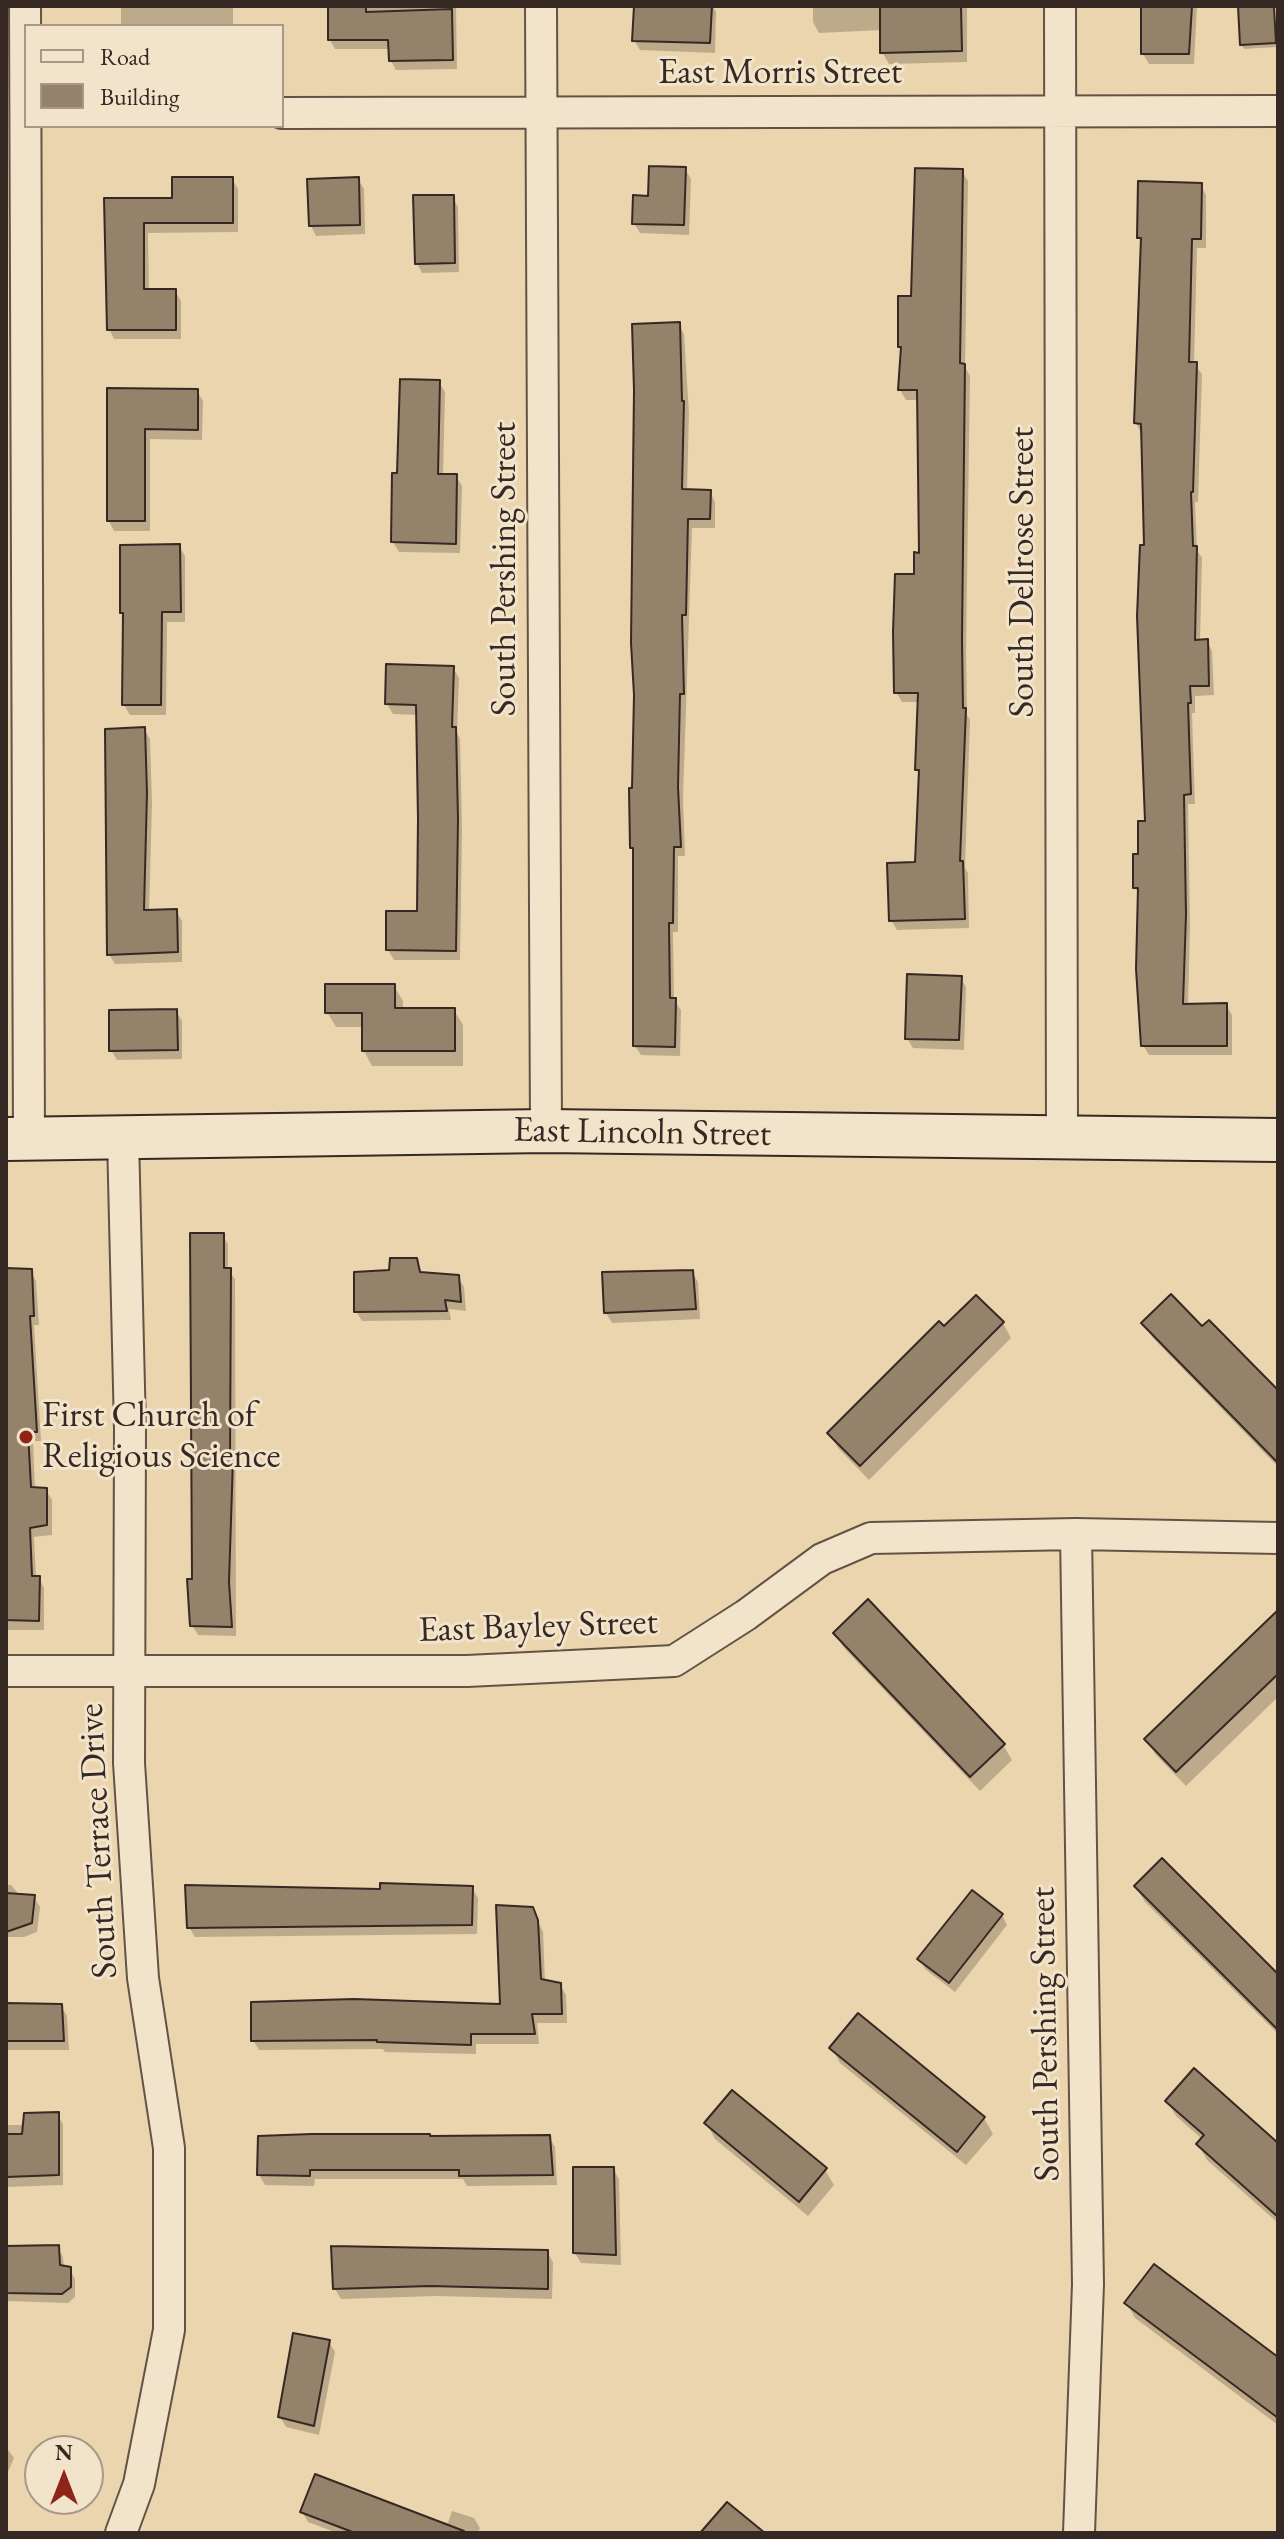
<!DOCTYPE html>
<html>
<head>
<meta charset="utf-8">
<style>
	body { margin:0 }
	#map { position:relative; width:1284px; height:2539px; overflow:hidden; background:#ebd5ae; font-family:"EB Garamond",serif }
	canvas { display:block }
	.frame { position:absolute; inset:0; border:8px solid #362823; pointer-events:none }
	.legend { position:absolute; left:24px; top:24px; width:260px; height:104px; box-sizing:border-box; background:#f2e4ca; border:2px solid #a79987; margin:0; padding:10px 14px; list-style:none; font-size:24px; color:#362823 }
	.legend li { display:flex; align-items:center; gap:16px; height:40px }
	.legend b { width:40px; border:2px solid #a79987 }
	.north { position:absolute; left:24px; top:2435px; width:80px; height:80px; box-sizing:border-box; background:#f2e4ca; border:2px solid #a79987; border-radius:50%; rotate:0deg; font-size:22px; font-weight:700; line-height:32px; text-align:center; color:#362823 }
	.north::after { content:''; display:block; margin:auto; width:28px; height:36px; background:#8f2418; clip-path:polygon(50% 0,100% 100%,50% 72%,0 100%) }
</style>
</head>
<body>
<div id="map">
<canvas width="1284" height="2539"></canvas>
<div class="frame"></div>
<ul class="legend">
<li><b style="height:10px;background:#f2e4ca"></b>Road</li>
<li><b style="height:22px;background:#94826b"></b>Building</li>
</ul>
<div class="north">N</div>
</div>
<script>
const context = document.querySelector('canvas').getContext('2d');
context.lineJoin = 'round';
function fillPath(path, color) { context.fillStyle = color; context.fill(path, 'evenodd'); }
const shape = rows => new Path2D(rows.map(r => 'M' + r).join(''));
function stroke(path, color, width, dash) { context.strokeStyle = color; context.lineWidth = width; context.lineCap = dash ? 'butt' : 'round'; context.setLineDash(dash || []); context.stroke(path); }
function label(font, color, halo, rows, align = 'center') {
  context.font = font + ' "EB Garamond",serif'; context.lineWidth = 6; context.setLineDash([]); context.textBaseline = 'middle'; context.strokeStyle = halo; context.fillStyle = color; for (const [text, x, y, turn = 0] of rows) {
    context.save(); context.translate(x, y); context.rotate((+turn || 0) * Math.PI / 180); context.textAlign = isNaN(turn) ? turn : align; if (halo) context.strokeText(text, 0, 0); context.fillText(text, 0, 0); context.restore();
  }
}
const shadow = shape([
	[121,6,233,6,233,26,121,26],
	[330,6,456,6,457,69,396,70,391,61,390,49,335,49,330,40],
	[636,6,713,6,716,12,715,53,640,50,634,40],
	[813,6,967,6,967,62,889,64,882,52,882,30,819,33,813,22],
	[1143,6,1197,6,1194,64,1149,64,1143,54],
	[1273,6,1277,47,1244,49,1241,44],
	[685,169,691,179,689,235,640,233,634,223],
	[962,171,968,181,965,367,970,376,966,651,967,715,970,720,965,868,968,873,969,928,897,930,891,920,917,864,920,775,917,769,920,702,902,702,896,692,921,555,919,400,906,400,900,390,903,351,900,346,913,298],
	[232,179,238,189,238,232,148,233,149,291,175,291,181,301,181,339,114,339,109,329,106,200,174,200],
	[358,179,364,189,365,234,316,236,311,226],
	[1201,185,1206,195,1206,248,1197,248,1194,364,1202,374,1198,502,1195,502,1197,550,1202,558,1200,642,1207,641,1212,651,1214,695,1195,696,1195,713,1192,713,1195,804,1188,804,1190,927,1188,1006,1226,1005,1232,1015,1232,1055,1149,1055,1143,1045,1140,895,1135,888,1147,823,1146,547,1141,433,1136,423,1142,243,1139,237],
	[452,197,458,207,459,272,422,273,417,263],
	[678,324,684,334,689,413,687,491,710,492,715,502,715,528,692,528,683,798,685,856,678,856,678,932,673,932,674,1000,681,1010,680,1056,641,1055,635,1046,635,852,632,848,634,790],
	[439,382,445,392,443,476,456,476,462,486,460,553,399,552,393,542,399,475],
	[109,390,197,391,203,401,202,440,150,439,150,531,114,531,109,521],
	[179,546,185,556,185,622,167,622,166,715,130,715,124,705,125,617,122,612],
	[453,668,459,678,457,733,460,739,462,830,460,960,394,960,388,950,419,913,418,715,393,714,387,704],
	[144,729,150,739,152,804,149,912,176,911,182,921,182,962,115,964,109,954],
	[960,977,966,987,964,1050,913,1048,907,1038],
	[394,986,403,1001,403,1010,454,1010,463,1025,463,1066,372,1066,364,1051,364,1027,336,1027,327,1012],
	[176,1011,182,1021,182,1059,117,1060,111,1050],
	[222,1235,228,1244,228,1270,235,1279,236,1636,198,1635,192,1625],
	[416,1260,423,1274,458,1277,464,1287,466,1311,449,1309,451,1320,362,1321,356,1311,391,1272],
	[6,1270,30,1271,36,1281,39,1325,34,1325,41,1441,33,1441,35,1489,46,1490,52,1500,52,1535,34,1537,36,1578,39,1578,44,1588,44,1630,6,1630],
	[692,1272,698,1282,700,1319,612,1323,606,1313],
	[1003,1323,1011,1338,869,1480,838,1448,829,1433,944,1329],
	[1144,1323,1202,1329,1278,1393,1278,1467,1153,1338],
	[1278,1613,1278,1697,1186,1786,1155,1754,1147,1739],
	[835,1633,1003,1745,1012,1760,980,1791,844,1648],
	[6,1885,11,1885,20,1896,34,1897,40,1907,37,1932,24,1937,6,1937],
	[1136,1887,1278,1976,1278,2034,1145,1902],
	[472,1888,478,1898,477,1934,195,1937,189,1927],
	[532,1909,543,1932,545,1982,560,1985,566,1995,567,2023,537,2023,539,2044,476,2044,476,2054,385,2052,383,2049,259,2050,253,2040,502,2007],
	[1002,1915,1007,1925,955,1992,925,1969,920,1959],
	[6,2005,61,2006,67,2016,69,2050,6,2050],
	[832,2048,984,2118,993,2134,966,2165,840,2063],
	[1167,2101,1278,2146,1278,2223,1207,2160,1198,2144,1203,2140,1176,2116],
	[57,2114,63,2124,63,2185,6,2187,6,2125,25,2125],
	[707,2124,825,2170,834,2185,808,2216,715,2139],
	[549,2137,555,2147,557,2185,467,2186,463,2179,315,2179,314,2186,265,2185,259,2175],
	[613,2169,619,2179,621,2265,581,2263,575,2253],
	[57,2247,63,2257,64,2268,69,2268,75,2279,75,2297,68,2303,6,2301,6,2248],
	[547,2252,553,2262,552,2299,437,2296,341,2299,335,2289],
	[1127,2303,1278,2359,1278,2425,1135,2318],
	[329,2342,335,2352,319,2435,286,2427,280,2417],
	[6,2447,14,2458,6,2476],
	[452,2511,474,2518,480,2528,478,2533,337,2533,308,2522,302,2512,423,2517,448,2523]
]);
const building = shape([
	[328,6,366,6,366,12,452,9,453,60,389,61,388,40,328,40,328,6],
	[634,6,712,6,710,43,632,41,634,6],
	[880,6,961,6,962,51,880,53,880,6],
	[1141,6,1192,6,1189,54,1141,54,1141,6],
	[1238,6,1274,6,1276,43,1240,45,1238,6],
	[649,166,686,167,684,225,632,224,633,195,648,196,649,166],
	[915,168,963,169,960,363,965,364,962,640,963,708,966,708,960,861,963,861,965,919,889,921,887,863,915,862,919,770,915,770,918,693,894,693,893,632,895,574,914,574,914,552,919,553,917,390,898,390,901,347,898,347,898,296,911,296,915,168],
	[172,177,233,177,233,223,144,223,144,289,176,289,176,330,107,330,104,198,172,198,172,177],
	[359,177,360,225,309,226,307,179,359,177],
	[1138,181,1202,183,1201,239,1192,239,1189,362,1197,362,1193,492,1191,492,1193,546,1197,546,1195,640,1208,639,1209,686,1190,686,1191,703,1188,703,1191,794,1184,795,1186,915,1183,1004,1227,1003,1227,1046,1141,1046,1136,969,1138,888,1133,888,1133,854,1138,854,1138,821,1145,821,1137,616,1140,545,1144,545,1141,424,1134,423,1141,238,1137,238,1138,181],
	[413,195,454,195,455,263,415,264,413,195],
	[680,322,682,401,684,401,682,489,711,490,710,519,688,519,686,615,682,615,684,694,680,694,678,787,681,847,674,847,673,923,669,923,670,998,676,998,675,1047,633,1046,633,848,630,848,629,788,632,788,634,695,631,643,634,390,632,324,680,322],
	[400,379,440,380,438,474,457,474,456,544,391,542,392,473,397,473,400,379],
	[107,388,198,389,198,430,145,429,145,521,107,521,107,388],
	[180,544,181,612,162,612,161,705,122,705,123,613,120,613,120,545,180,544],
	[386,664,454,666,452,727,456,727,458,819,456,951,386,950,386,911,417,911,418,819,416,705,385,704,386,664],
	[145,727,147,793,144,910,177,909,178,952,107,955,105,729,145,727],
	[907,974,962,976,959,1040,905,1039,907,974],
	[325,984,395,984,395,1008,455,1008,455,1051,362,1051,362,1013,325,1013,325,984],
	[177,1009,178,1050,109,1051,109,1010,177,1009],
	[190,1233,224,1233,224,1268,231,1268,230,1459,233,1459,229,1582,232,1627,190,1626,187,1579,192,1579,190,1233],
	[390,1258,417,1258,420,1272,459,1275,461,1302,445,1300,447,1311,354,1312,354,1272,389,1270,390,1258],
	[6,1268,32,1269,34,1316,30,1316,37,1432,28,1432,31,1487,47,1488,47,1525,30,1528,32,1576,40,1576,39,1621,6,1620,6,1268],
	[693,1270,696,1309,604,1313,602,1272,693,1270],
	[1171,1294,1202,1326,1209,1320,1278,1390,1278,1463,1141,1323,1171,1294],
	[976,1295,1004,1322,860,1466,827,1433,939,1321,944,1326,976,1295],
	[868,1599,1005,1744,970,1777,833,1633,868,1599],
	[1278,1610,1278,1674,1176,1772,1144,1739,1278,1610],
	[1162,1858,1278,1974,1278,2030,1134,1886,1162,1858],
	[380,1883,473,1886,472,1925,187,1928,185,1885,380,1889,380,1883],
	[972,1890,1003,1914,949,1983,917,1959,972,1890],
	[6,1893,35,1895,32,1923,6,1932,6,1893],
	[496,1905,533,1907,538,1920,541,1979,561,1983,562,2014,532,2014,535,2034,471,2034,471,2045,377,2042,377,2040,251,2041,251,2002,354,1999,500,2004,496,1905],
	[6,2003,62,2004,64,2041,6,2041,6,2003],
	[858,2013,985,2117,957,2152,829,2048,858,2013],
	[1194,2068,1278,2143,1278,2217,1196,2144,1204,2135,1165,2101,1194,2068],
	[732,2090,827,2168,799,2202,704,2123,732,2090],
	[59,2112,59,2175,6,2177,6,2134,22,2134,24,2113,59,2112],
	[312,2134,430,2134,430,2136,550,2135,553,2175,459,2176,459,2170,310,2170,310,2176,257,2175,258,2136,312,2134],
	[573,2167,614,2167,616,2255,573,2253,573,2167],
	[59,2245,60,2265,71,2267,71,2287,62,2294,6,2293,6,2246,59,2245],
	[331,2246,548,2250,548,2289,430,2286,333,2289,331,2246],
	[1154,2264,1278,2357,1278,2418,1124,2303,1154,2264],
	[293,2333,330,2340,314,2426,278,2417,293,2333],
	[315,2474,464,2531,464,2533,355,2533,300,2512,315,2474],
	[727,2502,765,2533,700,2533,727,2502]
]);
const street = shape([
	[25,6,29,1139],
	[541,6,546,1131],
	[1060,6,1062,1138],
	[282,113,1278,111],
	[1076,1534,1088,2284,1079,2533],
	[6,1671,467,1671,674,1661,746,1615,822,1559,871,1538,1076,1534,1278,1538],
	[121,2533,139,2484,169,2330,169,2148,143,1978,129,1763,130,1429,123,1137]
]);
const secondary = shape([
	[6,1139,546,1131,1278,1140]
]);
const markers = [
	[26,1437,8,"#8f2418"]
];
const streetNames = [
	["East Morris Street",780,73],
	["South Pershing Street",505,569,-90],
	["South Dellrose Street",1023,572,-90],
	["East Lincoln Street",642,1133,1],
	["East Bayley Street",538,1627,-2],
	["South Terrace Drive",99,1841,-93],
	["South Pershing Street",1046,2034,-91]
];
const poiNames = [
	["First Church of",42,1416],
	["Religious Science",42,1457]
];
fillPath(shadow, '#0003');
fillPath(building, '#94826b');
stroke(building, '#362823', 2);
stroke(street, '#635346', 34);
stroke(secondary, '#362823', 46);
stroke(street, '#f2e4ca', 30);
stroke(secondary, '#f2e4ca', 42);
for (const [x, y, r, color] of markers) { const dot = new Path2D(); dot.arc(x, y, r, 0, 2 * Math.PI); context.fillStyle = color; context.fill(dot); stroke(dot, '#f2e4ca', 3); }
label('36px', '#362823', '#f2e4ca', streetNames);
label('36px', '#362823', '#f2e4ca', poiNames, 'left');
</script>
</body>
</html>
